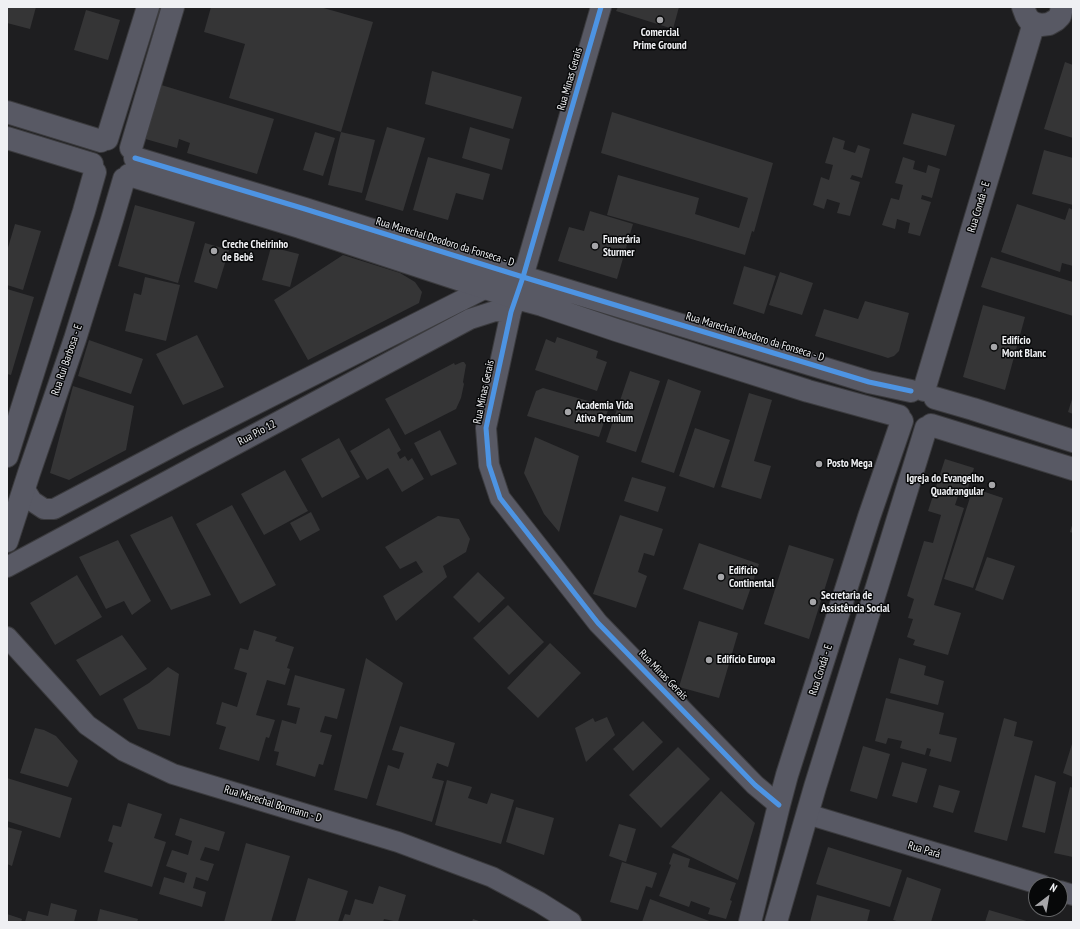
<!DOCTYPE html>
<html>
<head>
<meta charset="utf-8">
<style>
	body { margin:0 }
	#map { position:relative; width:1080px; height:929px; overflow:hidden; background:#1e1e20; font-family:"PT Sans Narrow",sans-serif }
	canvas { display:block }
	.frame { position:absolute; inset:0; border:8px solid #eff0f3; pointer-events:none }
	.north { position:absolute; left:1028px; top:877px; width:40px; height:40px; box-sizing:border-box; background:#070809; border:1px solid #646567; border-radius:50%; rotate:31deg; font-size:11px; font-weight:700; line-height:16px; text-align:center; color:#eff0f3 }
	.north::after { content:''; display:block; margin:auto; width:14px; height:18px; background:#a6a6a9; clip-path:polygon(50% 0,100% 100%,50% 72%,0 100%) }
</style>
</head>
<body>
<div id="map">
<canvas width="1080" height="929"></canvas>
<div class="frame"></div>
<div class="north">N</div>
</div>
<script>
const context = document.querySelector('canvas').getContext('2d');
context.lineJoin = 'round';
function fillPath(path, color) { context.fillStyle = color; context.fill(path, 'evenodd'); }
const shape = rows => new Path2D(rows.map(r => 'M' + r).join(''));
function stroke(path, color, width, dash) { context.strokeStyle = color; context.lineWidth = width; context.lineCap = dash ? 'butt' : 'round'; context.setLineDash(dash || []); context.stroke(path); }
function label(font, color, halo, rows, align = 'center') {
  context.font = font + ' "PT Sans Narrow",sans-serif'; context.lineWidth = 3; context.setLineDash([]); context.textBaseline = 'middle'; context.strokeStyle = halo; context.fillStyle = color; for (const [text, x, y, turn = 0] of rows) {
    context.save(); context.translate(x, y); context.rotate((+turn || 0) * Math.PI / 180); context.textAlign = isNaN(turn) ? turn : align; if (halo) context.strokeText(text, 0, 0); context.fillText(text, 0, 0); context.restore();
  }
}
const building = shape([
	[7,7,36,7,30,29,7,23],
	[211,7,320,7,373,22,341,132,375,140,362,193,328,185,341,132,229,98,245,44,204,32],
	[618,7,679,7,673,29,616,11],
	[86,10,120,20,108,60,74,50],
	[1065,62,1073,65,1073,138,1044,129],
	[432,71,522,97,513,129,425,104],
	[158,84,274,119,257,174,187,153,190,143,179,139,177,148,142,138],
	[612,112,773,163,754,232,752,231,745,255,688,238,607,215,618,175,699,198,695,214,739,228,748,198,601,153],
	[912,113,955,125,946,156,903,144],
	[387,127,425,138,403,211,365,200],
	[470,127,510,139,502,170,462,158],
	[315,132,335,138,323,176,303,170],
	[833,137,845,141,843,149,855,153,858,145,870,149,862,178,852,175,850,179,860,182,850,216,837,213,840,203,827,199,824,209,813,205,821,177,829,180,833,165,825,163],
	[1044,150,1073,158,1073,205,1032,194],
	[428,157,490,174,483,200,456,193,448,220,413,210],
	[903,157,915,161,913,169,926,173,928,165,940,169,932,198,922,195,921,199,931,202,920,236,908,233,910,223,897,219,895,229,882,225,891,198,899,200,903,185,895,183],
	[1017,204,1065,220,1069,208,1073,210,1073,266,1062,263,1060,272,1001,252],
	[135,205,195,222,178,283,118,266],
	[590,211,633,224,617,279,558,261,569,227,584,231],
	[15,224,41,231,23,290,7,285,7,251],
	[205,243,229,250,217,289,194,282],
	[271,247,299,254,290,287,262,280],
	[343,255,400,273,415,282,422,292,419,303,308,360,274,300],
	[991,257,1073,282,1073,316,981,287],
	[744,266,776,276,764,314,733,304],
	[780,272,813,283,802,315,769,305],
	[145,277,180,285,166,341,125,331,134,293,141,295],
	[7,289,34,297,11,375,7,374],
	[865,301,909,313,899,351,894,356,888,358,882,356,815,336,824,309,858,319],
	[983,305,1025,317,1005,390,963,377],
	[197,335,224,387,183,405,156,354],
	[557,337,598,351,596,358,607,362,597,391,535,370,546,339,555,343],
	[89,340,143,359,131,394,78,376],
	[462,362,464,362,466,365,463,382,464,384,461,398,456,409,405,435,385,399,454,363,455,365],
	[630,371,660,381,636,452,606,442],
	[668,379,701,391,674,473,641,462],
	[73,386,134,406,126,450,69,480,50,473],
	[543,388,609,407,599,437,527,416,536,391],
	[749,393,772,400,754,461,771,466,761,499,721,487],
	[1073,396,1073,414,1068,412],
	[389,428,401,450,397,453,400,459,405,456,408,461,412,458,424,479,402,492,388,468,367,480,350,451],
	[695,428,730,440,714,488,679,476],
	[440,430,457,464,431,476,414,443],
	[535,437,579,456,559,532,544,514,524,473],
	[339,438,360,477,322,498,301,459],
	[945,459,974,468,965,498,958,496,955,505,964,508,934,605,961,613,948,655,913,645,915,640,907,637,913,619,908,618,914,599,907,596,924,541,933,543,941,515,928,511],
	[285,470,308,511,264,535,241,494],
	[632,477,666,487,658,512,624,501],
	[973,488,1003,498,973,588,944,579],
	[232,505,276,585,240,604,196,524],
	[311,512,320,530,300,541,290,523],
	[620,515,663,529,654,556,644,553,638,572,647,576,636,608,593,594],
	[172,516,211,595,171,610,130,535],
	[438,516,459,519,470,539,466,552,443,566,447,577,396,621,383,596,423,572,416,561,400,569,385,547],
	[1073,522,1073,533,1070,532],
	[118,540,151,601,132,615,124,601,106,609,79,557],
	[699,543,759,564,743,610,683,589],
	[789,545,834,559,809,639,764,624],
	[987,557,1015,566,1003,600,975,590],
	[478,572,505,598,479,623,453,597],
	[77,575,102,617,55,645,30,603],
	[508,605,544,642,509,675,473,638],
	[699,621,738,633,719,698,679,687],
	[254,630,277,637,275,641,294,647,287,668,290,669,285,685,267,680,256,715,275,720,269,738,266,737,259,761,219,749,226,727,216,724,222,702,237,707,247,673,234,669,240,648,248,650],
	[122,635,147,669,100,696,76,660],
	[550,643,581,673,538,718,507,688],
	[366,658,403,683,367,799,334,790],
	[899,658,926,666,924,675,944,681,938,705,890,693],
	[168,667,179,674,170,736,138,729,123,699,149,683],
	[295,675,345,689,337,719,325,716,320,732,332,735,323,765,319,764,315,777,276,765,279,752,274,751,282,720,296,724,300,708,287,705],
	[886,698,944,713,939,734,957,738,951,762,929,756,931,749,927,748,925,755,900,748,902,741,888,738,886,744,875,741],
	[607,717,615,735,586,762,575,728,593,718,595,722],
	[1004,718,1017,722,1014,736,1033,741,1007,841,974,832],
	[643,721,663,742,633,771,613,749],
	[400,726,455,743,448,767,437,763,432,778,444,781,432,822,376,805,388,765,399,769,404,753,392,750],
	[35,728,44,730,56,736,78,761,68,787,20,773],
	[1072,744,1073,744,1073,777,1063,773],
	[863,746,890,754,877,799,850,791],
	[678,747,710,779,661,828,629,795],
	[902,762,927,769,917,803,892,796],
	[1035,775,1056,782,1045,833,1022,827],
	[7,778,72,798,60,838,7,821],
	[447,780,472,787,468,798,487,804,491,793,514,800,501,844,435,825],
	[939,785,960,791,953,813,933,807],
	[1070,787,1073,788,1073,857,1054,853],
	[721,791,755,823,738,880,671,847],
	[128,803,162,814,154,838,166,842,152,887,104,872,113,843,108,841,113,825,121,827],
	[516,807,554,818,544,855,506,842],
	[180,818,225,832,219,851,205,847,200,860,214,864,208,881,196,877,193,888,206,892,202,907,159,894,164,877,184,883,187,873,166,866,172,850,188,855,192,841,175,835],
	[619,824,636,829,626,862,609,856],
	[7,827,22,831,12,866,7,864],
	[246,843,290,856,271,922,224,922],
	[828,847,902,870,890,907,816,884],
	[673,853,690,859,688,867,736,883,730,900,732,901,726,919,708,914,710,908,691,901,689,907,659,896,671,865,669,864],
	[622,862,657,873,652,888,646,886,638,910,610,902],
	[907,877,941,889,931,922,900,922,893,920],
	[308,878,348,891,338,922,295,922],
	[379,886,406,895,398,922,384,919,383,922,342,922,345,914,350,915,355,899,373,904],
	[817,895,870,910,867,922,810,922],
	[650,899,712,922,642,922],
	[51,903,77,910,74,922,25,922,28,911,48,916],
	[100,909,138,919,137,922,97,922],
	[989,910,1030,922,985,922],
	[7,914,22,919,21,922,7,922],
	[473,919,482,922,472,922]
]);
const minor = shape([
	[601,7,523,277,511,312,486,428,489,465,500,498,598,623,755,785,779,805],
	[24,488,32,501,44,509,54,509,185,440,486,288,489,277],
	[7,567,470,319,495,311,511,312],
	[7,637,87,725,124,751,173,774,398,842,492,877,539,902,571,922],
	[807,814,1042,885],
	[1060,891,1073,895]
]);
const tertiary = shape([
	[1023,7,1026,15,1029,20,1034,23,1041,25,1049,24,1056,20,1060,16,1062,7],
	[7,112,101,141],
	[7,138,92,164],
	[107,139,148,7],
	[131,148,173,7],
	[135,158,305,209,523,277,869,382,911,391],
	[129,175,300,227,516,298,542,305,616,330,808,391,899,416],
	[924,390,1034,23],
	[935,398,973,409,1073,441],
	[931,425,1073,469],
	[7,456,84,211,95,172],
	[7,541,29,473,75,339,112,220,124,179],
	[750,922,779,805,787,775,869,517,902,421],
	[776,922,815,787,926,428]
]);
const cycleway = shape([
	[601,7,523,277,511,312,486,428,489,465,500,498,598,623,755,785,779,805],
	[135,158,305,209,523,277,869,382,911,391]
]);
const markers = [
	[660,20,4,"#a6a6a9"],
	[595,246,4,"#a6a6a9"],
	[214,251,4,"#a6a6a9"],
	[994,347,4,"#a6a6a9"],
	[568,412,4,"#a6a6a9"],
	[819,464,4,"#a6a6a9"],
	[992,485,4,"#a6a6a9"],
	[721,577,4,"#a6a6a9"],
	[813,602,4,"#a6a6a9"],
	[709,660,4,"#a6a6a9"]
];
const poiNames = [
	["Comercial",660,33,"center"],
	["Prime Ground",660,46,"center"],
	["Funerária",603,240],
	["Sturmer",603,253],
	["Creche Cheirinho",222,245],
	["de Bebê",222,258],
	["Edifício",1002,341],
	["Mont Blanc",1002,354],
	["Academia Vida",576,406],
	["Ativa Premium",576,419],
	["Posto Mega",827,464],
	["Igreja do Evangelho",984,479,"right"],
	["Quadrangular",984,492,"right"],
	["Edifício",729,571],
	["Continental",729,584],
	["Secretaria de",821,596],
	["Assistência Social",821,609],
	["Edifício Europa",717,660]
];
const streetNames = [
	["Rua Minas Gerais",570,79,-74],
	["Rua Condá - E",979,207,-73],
	["Rua Marechal Deodoro da Fonseca - D",445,242,17],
	["Rua Marechal Deodoro da Fonseca - D",755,337,17],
	["Rua Rui Barbosa - E",67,360,-71],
	["Rua Minas Gerais",484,392,-78],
	["Rua Pio 12",257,433,-28],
	["Rua Condá - E",821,670,-72],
	["Rua Minas Gerais",663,675,46],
	["Rua Marechal Bormann - D",273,804,17],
	["Rua Pará",924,850,17]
];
fillPath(building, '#353536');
stroke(minor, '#3b3b3e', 22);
stroke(tertiary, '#3b3b3e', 24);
stroke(minor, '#585964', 20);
stroke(tertiary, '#585964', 22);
stroke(cycleway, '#4d94e3', 5);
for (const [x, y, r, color] of markers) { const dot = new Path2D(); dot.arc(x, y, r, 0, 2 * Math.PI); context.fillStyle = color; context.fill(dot); stroke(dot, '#070809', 1.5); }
label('bold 11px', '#eff0f3', '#070809', poiNames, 'left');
label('11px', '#eff0f3', '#070809', streetNames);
</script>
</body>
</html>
